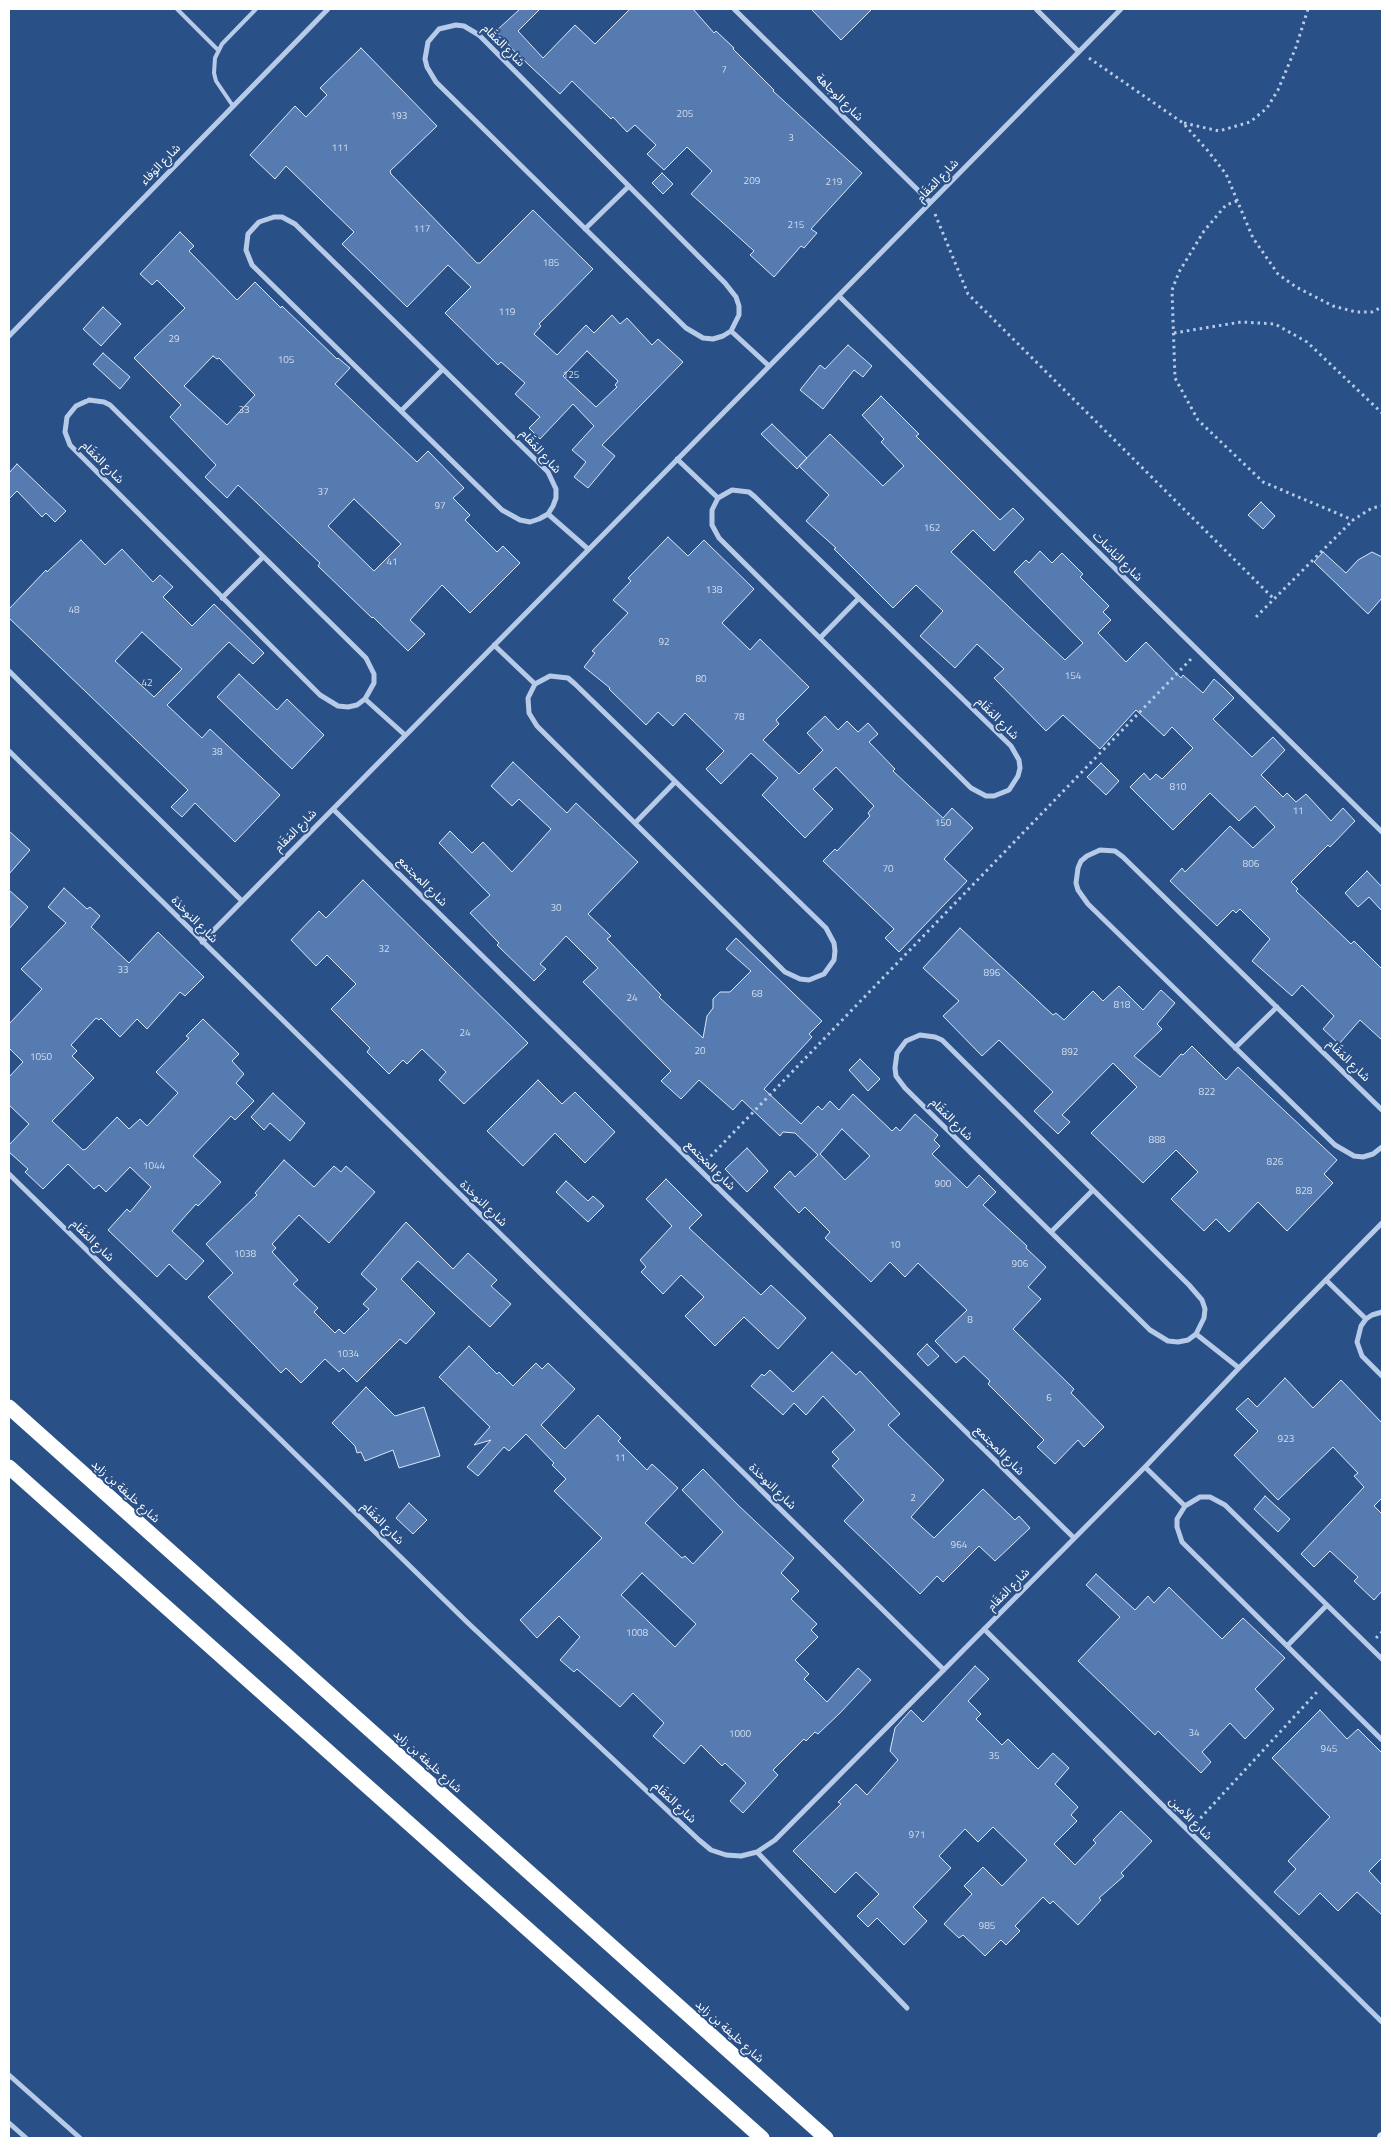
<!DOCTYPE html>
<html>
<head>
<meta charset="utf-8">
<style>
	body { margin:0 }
	#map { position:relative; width:1391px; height:2147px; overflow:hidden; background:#2a5088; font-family:"Titillium Web",sans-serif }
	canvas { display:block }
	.frame { position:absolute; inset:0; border:10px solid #fff; pointer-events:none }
</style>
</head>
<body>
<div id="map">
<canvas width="1391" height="2147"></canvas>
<div class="frame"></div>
</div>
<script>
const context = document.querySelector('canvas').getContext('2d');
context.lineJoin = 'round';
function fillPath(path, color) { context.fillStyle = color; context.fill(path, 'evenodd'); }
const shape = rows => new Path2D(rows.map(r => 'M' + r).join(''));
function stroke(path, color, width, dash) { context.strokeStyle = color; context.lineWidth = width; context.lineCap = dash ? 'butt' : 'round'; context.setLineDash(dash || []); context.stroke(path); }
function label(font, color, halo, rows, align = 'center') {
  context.font = font + ' "Titillium Web","Noto Sans Arabic",sans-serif'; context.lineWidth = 4; context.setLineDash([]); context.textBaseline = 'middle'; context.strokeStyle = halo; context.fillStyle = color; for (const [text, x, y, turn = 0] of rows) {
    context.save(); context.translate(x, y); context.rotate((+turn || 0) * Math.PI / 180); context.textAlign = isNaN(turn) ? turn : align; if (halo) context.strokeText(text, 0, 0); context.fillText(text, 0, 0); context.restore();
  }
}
const building = shape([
	[520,9,540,9,518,31,543,58,575,25,595,44,630,9,693,9,714,33,716,31,734,48,733,49,774,90,773,91,862,173,811,229,817,233,804,248,801,246,774,277,750,255,754,251,691,194,712,171,687,147,664,170,647,154,656,145,635,125,627,132,613,117,611,119,572,81,560,94,515,52,496,31,520,9],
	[811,9,872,9,841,40,811,9],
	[361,48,437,126,390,171,391,174,477,263,480,263,533,210,593,269,539,324,541,326,534,334,557,355,586,325,594,333,612,315,620,324,627,318,652,345,658,339,683,362,602,445,615,456,588,488,574,477,586,462,572,450,594,426,573,404,540,439,529,428,540,417,515,394,525,383,501,362,498,365,445,313,471,287,448,265,407,307,342,244,354,232,286,166,275,179,250,155,295,106,306,117,327,95,320,88,361,48],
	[587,351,618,381,615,385,617,387,596,407,563,376,587,351],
	[662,173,673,184,663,194,652,183,662,173],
	[180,232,194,246,189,251,237,300,255,282,281,308,282,306,337,359,338,358,350,368,335,384,417,462,428,451,464,488,453,498,470,515,465,520,497,552,503,546,520,563,470,613,442,585,410,620,425,634,408,651,373,617,372,618,318,566,320,563,238,485,227,498,205,477,216,465,170,417,181,405,134,358,185,308,157,280,152,285,140,274,180,232],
	[213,356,217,359,219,358,255,395,227,425,184,386,213,356],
	[354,499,401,544,374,571,328,526,354,499],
	[103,307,121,324,101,346,83,329,103,307],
	[848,345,872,366,863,377,854,370,823,409,800,390,820,365,825,369,848,345],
	[103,353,130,377,120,389,93,364,103,353],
	[881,396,919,434,916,436,1000,520,1013,508,1024,519,994,551,973,530,951,552,1065,660,1083,643,1014,572,1026,560,1029,563,1040,551,1052,563,1062,553,1083,574,1080,577,1109,606,1103,612,1111,620,1098,633,1126,662,1146,642,1181,678,1183,675,1203,693,1214,679,1223,687,1234,698,1213,719,1252,757,1273,737,1285,750,1261,775,1283,797,1287,793,1296,802,1306,794,1331,821,1343,808,1355,821,1330,847,1328,845,1291,882,1298,889,1296,891,1351,944,1354,941,1382,969,1382,1040,1360,1020,1339,1044,1323,1029,1334,1016,1302,985,1292,996,1252,961,1270,939,1240,909,1236,913,1233,910,1217,926,1170,881,1182,868,1185,872,1230,826,1253,848,1275,827,1255,806,1239,821,1210,793,1173,830,1130,787,1144,773,1150,780,1156,774,1162,779,1193,748,1172,727,1164,736,1136,710,1100,749,1063,715,1046,731,994,678,1004,669,977,644,955,668,920,636,943,611,916,585,893,608,834,549,836,548,806,521,829,495,799,466,830,434,883,486,904,466,881,442,884,439,862,415,881,396],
	[772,424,807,458,797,469,761,434,772,424],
	[17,464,66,511,55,522,46,513,42,517,17,491,9,499,9,473,17,464],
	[1261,502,1275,516,1263,529,1248,515,1261,502],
	[668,537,688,556,704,540,754,589,722,623,750,650,760,639,809,687,776,720,779,724,763,740,799,774,823,750,807,733,825,716,838,730,847,721,858,732,868,723,878,734,869,742,895,769,893,771,943,818,952,808,973,828,944,859,967,881,899,952,885,938,894,929,823,861,835,849,837,851,870,816,868,813,874,806,836,767,813,789,833,809,805,838,762,795,778,778,751,753,721,784,706,769,724,751,685,713,673,726,658,712,646,725,609,689,610,688,584,667,595,653,592,651,628,613,613,600,631,581,628,578,668,537],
	[81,540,105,565,122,549,153,582,160,575,173,587,163,597,192,626,214,604,264,653,253,664,229,642,167,705,202,738,210,729,280,795,235,842,195,803,182,817,171,807,188,790,9,618,9,609,46,570,47,572,81,540],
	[142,632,182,669,154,697,115,661,142,632],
	[1323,552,1346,573,1358,560,1372,552,1382,557,1382,598,1368,614,1314,562,1323,552],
	[239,674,277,710,287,699,324,735,292,769,217,697,239,674],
	[513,762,567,813,576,803,638,862,588,914,611,936,607,939,661,995,659,997,703,1038,707,1016,713,1008,713,999,720,992,730,992,751,971,726,949,736,938,822,1021,809,1034,812,1037,764,1089,801,1124,818,1106,822,1110,830,1101,839,1110,853,1094,892,1131,896,1127,900,1131,915,1114,938,1135,934,1140,940,1146,932,1154,967,1188,979,1175,996,1192,983,1205,1027,1246,1026,1248,1046,1267,1028,1287,1041,1299,1013,1329,1074,1389,1071,1393,1104,1427,1084,1447,1078,1440,1055,1464,1037,1447,1044,1440,988,1384,990,1381,964,1356,956,1363,935,1341,967,1310,918,1263,905,1277,890,1262,871,1282,825,1238,830,1232,805,1207,799,1213,774,1187,790,1171,795,1177,818,1155,795,1133,783,1132,780,1136,742,1100,733,1110,699,1080,681,1099,661,1081,671,1071,583,982,598,968,566,936,540,964,546,969,534,981,497,945,499,943,470,913,490,895,439,843,450,831,472,853,483,842,512,872,551,829,519,799,512,806,491,786,513,762],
	[842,1129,870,1156,845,1180,820,1154,842,1129],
	[1101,763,1119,781,1106,795,1087,777,1101,763],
	[9,831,30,850,9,874,9,831],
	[1367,871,1382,887,1382,911,1369,897,1358,907,1345,893,1367,871],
	[363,880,528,1043,464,1104,439,1080,446,1072,422,1049,407,1064,403,1060,389,1074,367,1052,370,1048,331,1009,356,984,327,955,316,966,291,940,319,911,326,918,363,880],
	[64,888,87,909,90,907,100,916,91,927,129,963,158,932,204,977,185,996,180,992,147,1029,137,1019,120,1037,101,1018,99,1020,96,1018,71,1045,77,1051,72,1056,94,1078,52,1121,83,1150,86,1149,117,1117,129,1129,140,1119,147,1126,178,1093,156,1072,189,1038,186,1036,203,1019,239,1054,232,1061,244,1074,236,1083,254,1101,235,1120,231,1116,193,1156,221,1182,198,1206,196,1204,172,1231,204,1261,186,1280,169,1264,157,1277,108,1230,127,1209,130,1212,151,1187,130,1167,106,1192,99,1185,94,1189,68,1164,43,1189,25,1172,28,1169,9,1152,9,1145,29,1124,9,1105,9,1077,23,1062,9,1048,9,1024,42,989,21,969,66,923,48,907,64,888],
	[9,890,28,907,9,929,9,890],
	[960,928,1053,1015,1056,1013,1064,1020,1093,991,1103,1001,1119,986,1143,1010,1161,990,1175,1003,1157,1024,1162,1029,1134,1056,1160,1077,1181,1054,1183,1055,1192,1046,1226,1080,1238,1067,1337,1160,1324,1174,1333,1183,1287,1231,1258,1202,1229,1232,1216,1219,1204,1231,1171,1199,1198,1172,1176,1150,1143,1183,1091,1133,1137,1087,1113,1063,1062,1115,1070,1122,1058,1134,1034,1111,1053,1092,999,1040,982,1056,943,1016,959,1001,923,968,960,928],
	[860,1059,880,1079,868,1091,849,1070,860,1059],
	[538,1080,562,1104,575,1092,615,1132,585,1163,555,1133,523,1166,487,1131,538,1080],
	[273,1093,305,1123,290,1141,270,1123,264,1130,251,1117,273,1093],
	[747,1148,768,1171,747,1192,725,1169,747,1148],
	[284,1160,314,1187,334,1166,341,1172,346,1166,375,1192,329,1243,299,1215,272,1244,276,1248,272,1252,298,1280,293,1284,318,1308,314,1312,335,1333,339,1329,344,1334,369,1309,363,1304,377,1289,361,1274,406,1222,453,1269,468,1253,497,1280,491,1286,511,1304,490,1327,418,1261,401,1279,435,1313,406,1344,400,1339,357,1382,343,1368,339,1372,325,1359,301,1383,286,1368,281,1373,208,1297,233,1273,206,1244,257,1195,255,1193,284,1160],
	[666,1179,702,1215,689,1228,761,1295,771,1285,806,1318,778,1349,744,1317,715,1346,685,1316,704,1297,681,1275,663,1294,641,1272,646,1267,640,1260,672,1226,646,1199,666,1179],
	[566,1181,588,1201,593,1196,604,1206,588,1222,556,1192,566,1181],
	[927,1344,939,1356,928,1366,917,1354,927,1344],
	[469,1346,497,1374,499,1372,513,1386,536,1363,542,1369,548,1363,575,1389,541,1425,565,1449,598,1415,621,1438,618,1441,647,1470,652,1464,678,1488,645,1523,682,1558,685,1556,693,1564,723,1532,682,1490,703,1469,737,1504,794,1558,781,1573,799,1591,791,1599,817,1624,811,1630,818,1637,795,1660,809,1674,804,1679,827,1702,858,1668,871,1680,840,1713,818,1734,815,1732,806,1741,804,1739,773,1770,778,1775,743,1813,730,1801,746,1783,725,1763,722,1766,701,1745,684,1764,653,1736,664,1723,633,1693,620,1707,577,1669,574,1672,560,1660,580,1637,559,1616,537,1638,520,1620,602,1538,554,1491,566,1479,552,1465,554,1463,526,1434,509,1451,504,1447,478,1476,467,1467,491,1440,474,1445,490,1427,439,1377,469,1346],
	[642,1573,696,1624,675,1647,621,1595,642,1573],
	[832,1352,856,1375,860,1371,900,1414,888,1425,944,1480,911,1517,934,1538,983,1489,1015,1520,1019,1516,1030,1528,995,1561,979,1546,943,1582,937,1576,920,1594,844,1521,864,1500,832,1466,839,1459,832,1452,855,1430,823,1396,806,1415,794,1403,783,1415,751,1386,762,1374,764,1376,770,1370,793,1392,832,1352],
	[1285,1378,1313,1408,1341,1380,1382,1423,1382,1498,1374,1506,1382,1514,1382,1591,1374,1600,1354,1581,1358,1577,1330,1551,1314,1567,1301,1554,1364,1487,1354,1476,1358,1473,1333,1447,1278,1500,1234,1455,1258,1431,1236,1409,1248,1398,1257,1407,1285,1378],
	[366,1387,395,1416,424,1407,440,1456,399,1468,393,1450,365,1461,361,1452,357,1453,355,1446,332,1423,366,1387],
	[1265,1496,1290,1519,1278,1532,1254,1509,1265,1496],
	[409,1503,427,1520,413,1534,396,1518,409,1503],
	[1096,1574,1135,1610,1148,1596,1154,1603,1169,1587,1222,1639,1243,1618,1285,1658,1255,1689,1274,1709,1245,1739,1230,1723,1202,1752,1211,1762,1201,1773,1158,1731,1155,1735,1078,1661,1120,1617,1086,1585,1096,1574],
	[975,1666,989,1679,968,1701,981,1714,976,1719,1002,1745,1008,1739,1038,1769,1053,1753,1069,1768,1055,1784,1078,1807,1071,1815,1077,1821,1054,1844,1075,1865,1096,1843,1093,1840,1121,1811,1152,1841,1121,1873,1124,1876,1099,1898,1101,1900,1078,1925,1053,1901,1050,1904,1043,1897,1015,1926,1020,1931,1006,1945,1001,1940,985,1956,963,1935,959,1938,944,1924,972,1894,964,1886,983,1867,1002,1886,1027,1860,993,1827,978,1842,965,1829,939,1856,951,1868,913,1907,927,1921,904,1945,877,1918,868,1927,857,1916,879,1894,856,1872,835,1893,793,1851,841,1804,838,1802,856,1784,867,1795,898,1760,890,1751,895,1728,911,1710,923,1722,975,1666],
	[1320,1710,1347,1739,1358,1729,1382,1753,1382,1858,1369,1871,1382,1885,1382,1915,1357,1892,1338,1911,1320,1893,1299,1915,1274,1892,1296,1869,1288,1861,1330,1817,1272,1758,1320,1710]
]);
const path = shape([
	[1089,58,1183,123,1208,151,1226,174,1253,238,1278,274,1296,287,1333,306,1356,312,1372,312,1382,307],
	[1184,123,1219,131,1250,122,1267,108,1278,90,1296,47,1308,9],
	[1237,201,1226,205,1204,231,1179,272,1172,290,1175,378,1198,420,1263,482,1353,520,1372,508,1382,506],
	[935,214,968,294,1274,599],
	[1174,333,1241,322,1275,324,1307,342,1382,413],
	[1256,617,1353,520],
	[706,1161,1191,659],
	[1376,1638,1382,1632],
	[1196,1823,1317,1692]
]);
const lane = shape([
	[177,9,218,50],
	[233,106,216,81,214,73,215,58,222,44,256,9]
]);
const street = shape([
	[734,9,930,202],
	[1036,9,1078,51],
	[456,25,464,26,479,35,725,283,736,297,739,306,739,315,731,331,723,336,713,339,703,338,686,328,436,82,427,67,425,59,428,42,439,29,456,25],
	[274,217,282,217,295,224,548,472,556,489,556,498,553,506,548,514,539,519,530,522,520,520,502,510,252,265,246,250,248,234,259,222,274,217],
	[585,229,629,186],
	[839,296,1382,832],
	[731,331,769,366],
	[9,336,328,9],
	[89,400,104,402,110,405,366,658,374,674,374,683,365,699,357,705,348,707,338,706,320,695,70,445,65,432,67,417,76,406,89,400],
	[401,411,443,369],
	[677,459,718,498],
	[732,490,749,492,755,497,1011,746,1019,760,1020,768,1018,776,1009,790,994,796,986,796,971,788,719,538,712,525,712,510,718,498,732,490],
	[548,514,588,549],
	[222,598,263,557],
	[820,638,859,598],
	[494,645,535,684],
	[9,671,241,900],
	[550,676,568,678,575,684,826,928,834,943,835,951,834,960,824,974,809,980,800,979,785,972,537,726,529,713,528,698,535,684,550,676],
	[365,699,405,735],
	[9,751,944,1670],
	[333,809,1074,1538],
	[635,823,675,782],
	[202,942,1121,9],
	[920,1035,935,1037,942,1040,1189,1285,1202,1300,1205,1309,1204,1318,1196,1334,1188,1340,1178,1342,1168,1341,1150,1330,905,1088,896,1076,895,1068,897,1053,906,1041,920,1035],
	[1235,1048,1277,1007],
	[1382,1110,1123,857,1115,851,1100,850,1087,856,1081,861,1078,868,1076,883,1078,890,1088,904,1335,1145,1354,1156,1363,1157,1373,1154,1382,1147],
	[9,1174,468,1623,699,1840,711,1850,726,1855,741,1856,757,1852,775,1840,1145,1467,1239,1368,1382,1223],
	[1051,1232,1093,1190],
	[1326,1280,1366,1319],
	[1382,1312,1372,1315,1366,1319,1361,1326,1357,1342,1362,1356,1382,1376],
	[1196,1334,1239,1368],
	[1145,1467,1185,1506],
	[984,1629,1382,2022],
	[1287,1646,1327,1605],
	[1382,1659,1225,1505,1210,1497,1200,1497,1185,1506,1177,1519,1177,1527,1182,1542,1382,1740],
	[757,1852,907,2008],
	[9,2075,80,2138],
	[9,2123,26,2138]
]);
const secondary = shape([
	[1382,2138,1382,2137]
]);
const highway = shape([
	[9,1407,826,2138],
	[9,1467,762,2138]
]);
const numberNames = [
	["7",724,71],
	["205",685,115],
	["193",399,117],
	["3",791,139],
	["111",340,149],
	["209",752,182],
	["219",834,183],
	["215",796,226],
	["117",422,230],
	["185",551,264],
	["119",507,313],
	["29",174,340],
	["105",286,361],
	["125",571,376],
	["33",244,411],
	["37",323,493],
	["97",440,507],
	["162",932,529],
	["41",392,563],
	["138",714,591],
	["48",74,611],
	["92",664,643],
	["154",1073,677],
	["80",701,680],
	["42",147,684],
	["78",739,718],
	["38",217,753],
	["810",1178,788],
	["11",1298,812],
	["150",943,824],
	["806",1251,865],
	["70",888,870],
	["30",556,909],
	["32",384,950],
	["33",123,971],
	["896",992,974],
	["68",757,995],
	["24",632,999],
	["818",1122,1006],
	["24",465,1034],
	["20",700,1052],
	["892",1070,1053],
	["1050",41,1058],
	["822",1207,1093],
	["888",1157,1141],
	["826",1275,1163],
	["1044",154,1167],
	["900",943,1185],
	["828",1304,1192],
	["10",895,1246],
	["1038",245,1255],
	["906",1020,1265],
	["8",970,1321],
	["1034",348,1355],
	["6",1049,1399],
	["923",1286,1440],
	["11",620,1459],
	["2",913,1499],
	["964",959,1546],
	["1008",637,1634],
	["34",1194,1734],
	["1000",740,1735],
	["945",1329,1750],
	["35",994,1757],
	["971",917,1836],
	["985",987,1927]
];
const streetNames = [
	["شارع المَقَام",503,46,45],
	["شارع الوجاهة",839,98,45],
	["شارع الوَفاء",161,165,-46],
	["شارع المَقَام",938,181,-46],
	["شارع المَقَام",540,452,48],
	["شارع المَقَام",102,463,45],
	["شارع اليَاسَات",1117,557,45],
	["شارع المَقَام",997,719,45],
	["شارع المَقَام",296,831,-45],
	["شارع المجتمع",422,882,45],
	["شارع النوخذة",194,920,45],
	["شارع المَقَام",1348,1061,44],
	["شارع المَقَام",951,1120,45],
	["شارع المجتمع",710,1166,45],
	["شارع النوخذة",483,1204,44],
	["شارع المَقَام",92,1241,44],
	["شارع المجتمع",999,1451,45],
	["شارع النوخذة",772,1487,44],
	["شارع خليفة بن زايد",125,1492,42],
	["شارع المَقَام",382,1524,45],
	["شارع المَقَام",1009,1590,-45],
	["شارع خليفة بن زايد",427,1762,42],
	["شارع المَقَام",674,1803,43],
	["شارع الأمين",1190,1819,45],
	["شارع خليفة بن زايد",729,2032,42]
];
fillPath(building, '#567bb1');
stroke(building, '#dbe6f7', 1);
stroke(path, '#b7cbe8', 3, [2.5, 4]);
stroke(lane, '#b7cbe8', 4);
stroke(street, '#b7cbe8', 5);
stroke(secondary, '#e1eaf8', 10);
stroke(highway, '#fff', 15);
label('10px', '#d5deec', null, numberNames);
label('12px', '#fff', '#2a5088', streetNames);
</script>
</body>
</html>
